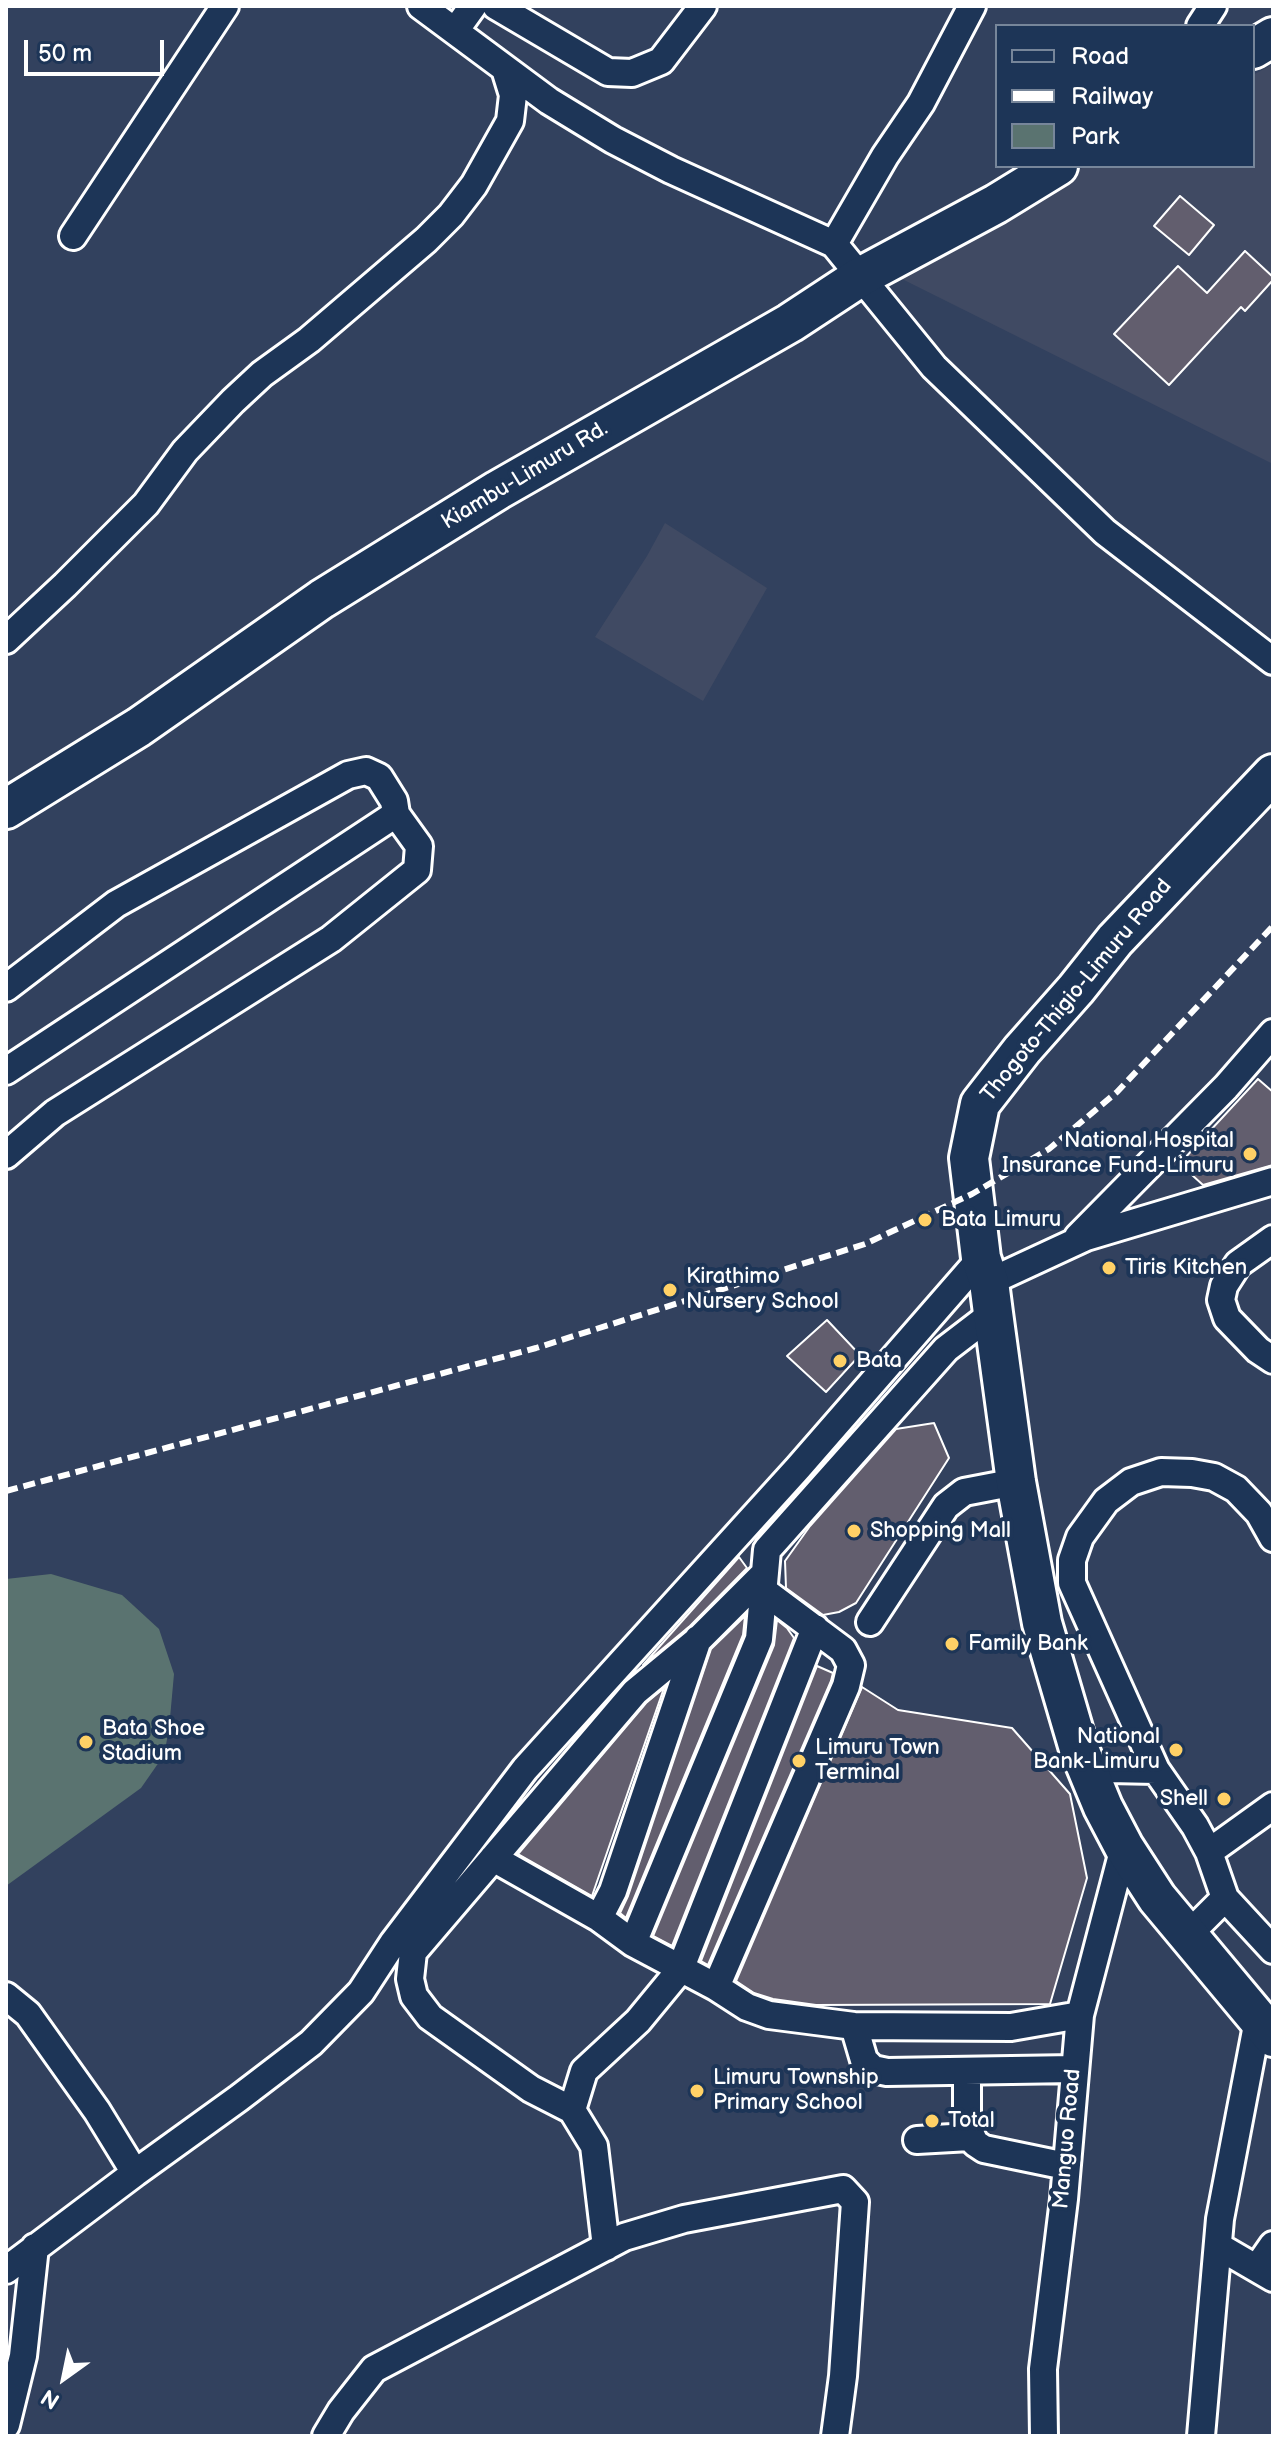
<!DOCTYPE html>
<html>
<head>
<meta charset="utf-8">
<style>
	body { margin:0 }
	#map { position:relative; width:1279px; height:2442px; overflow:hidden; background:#32415e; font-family:"Balsamiq Sans",sans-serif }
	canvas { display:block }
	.frame { position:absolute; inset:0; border:8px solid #fff; pointer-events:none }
	.legend { position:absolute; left:995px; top:24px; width:260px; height:144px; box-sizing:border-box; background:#1d3557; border:2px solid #77869a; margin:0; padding:10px 14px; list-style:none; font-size:24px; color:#fff }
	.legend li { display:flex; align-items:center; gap:16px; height:40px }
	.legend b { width:40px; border:2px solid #77869a }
	.north { position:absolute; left:24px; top:2338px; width:80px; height:80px; -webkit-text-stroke:6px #1d3557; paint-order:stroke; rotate:213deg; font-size:22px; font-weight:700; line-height:32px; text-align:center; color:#fff }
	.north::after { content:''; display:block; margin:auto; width:28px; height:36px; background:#fff; clip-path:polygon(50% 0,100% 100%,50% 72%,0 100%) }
	.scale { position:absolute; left:24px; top:40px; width:140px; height:36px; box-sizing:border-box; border:4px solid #fff; border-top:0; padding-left:10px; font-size:24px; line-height:28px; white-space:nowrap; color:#fff; -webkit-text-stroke:6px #1d3557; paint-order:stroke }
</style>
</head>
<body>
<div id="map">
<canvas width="1279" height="2442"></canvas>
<div class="frame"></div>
<ul class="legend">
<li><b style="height:10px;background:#1d3557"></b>Road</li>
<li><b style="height:10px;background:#fff"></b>Railway</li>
<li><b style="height:22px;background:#5a7370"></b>Park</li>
</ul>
<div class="north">N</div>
<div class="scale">50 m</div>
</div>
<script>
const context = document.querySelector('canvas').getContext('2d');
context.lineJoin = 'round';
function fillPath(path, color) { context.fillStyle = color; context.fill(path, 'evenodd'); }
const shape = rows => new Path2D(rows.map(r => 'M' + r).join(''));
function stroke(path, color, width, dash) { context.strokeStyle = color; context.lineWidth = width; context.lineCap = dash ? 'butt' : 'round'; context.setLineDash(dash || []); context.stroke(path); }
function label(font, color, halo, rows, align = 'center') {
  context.font = font + ' "Balsamiq Sans",sans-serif'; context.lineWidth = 8; context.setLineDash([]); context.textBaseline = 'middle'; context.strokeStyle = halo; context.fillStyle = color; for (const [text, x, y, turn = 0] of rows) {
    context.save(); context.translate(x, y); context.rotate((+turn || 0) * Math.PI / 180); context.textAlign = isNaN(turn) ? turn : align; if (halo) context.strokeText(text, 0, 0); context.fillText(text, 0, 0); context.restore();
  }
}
const built = shape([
	[1273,64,1273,464,890,273,1086,166,1253,166,1253,75],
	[665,523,767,588,703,701,595,637,647,556]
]);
const green = shape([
	[51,1574,122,1595,159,1629,174,1674,169,1729,164,1755,141,1788,6,1886,6,1579]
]);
const building = shape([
	[1180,196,1214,225,1189,255,1154,226,1180,196],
	[1245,251,1273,277,1273,280,1245,311,1241,307,1169,385,1114,334,1178,266,1207,293,1245,251],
	[1258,1079,1273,1092,1273,1165,1203,1185,1192,1175,1183,1160,1258,1079],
	[827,1320,860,1355,826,1392,787,1356,827,1320],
	[934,1423,949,1458,856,1603,839,1612,823,1615,786,1588,785,1561,810,1526,896,1429,934,1423],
	[739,1557,747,1568,690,1626,643,1665,739,1557],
	[745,1616,743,1635,626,1918,620,1913,628,1896,711,1649,745,1616],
	[777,1620,787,1628,794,1638,672,1946,653,1936,774,1645,777,1620],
	[817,1666,833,1673,831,1681,708,1965,701,1961,817,1666],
	[862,1687,898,1710,1012,1728,1070,1794,1087,1878,1050,2004,816,2005,773,1999,754,1993,736,1981,862,1687],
	[664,1688,592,1896,518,1854,646,1703,664,1688]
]);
const minor = shape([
	[421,6,549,101,613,140,671,170,834,244,934,367,1105,532,1273,661],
	[496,6,608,72,632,73,661,61,703,6],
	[1200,26,1213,6],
	[455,31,473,6],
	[73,236,225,6],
	[834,244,885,156,921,103,972,6],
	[6,640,65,585,146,504,185,451,233,401,262,374,309,340,426,240,451,215,474,185,510,121,513,95,505,69],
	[6,988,116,904,348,775,366,771,379,777,394,801,396,814,419,846,417,870,331,939,55,1113,6,1155],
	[6,1071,396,814],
	[1078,1237,1226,1087,1273,1033],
	[1273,1239,1238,1264,1224,1286,1221,1300,1227,1318,1258,1350,1273,1360],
	[989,1282,1086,1237,1273,1181],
	[1273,1538,1259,1513,1236,1489,1214,1477,1192,1473,1161,1472,1131,1482,1106,1501,1080,1537,1072,1560,1072,1583,1156,1770,1195,1826,1209,1852,1225,1898,1273,1950],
	[870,1622,946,1506,964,1492,1016,1482],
	[698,1639,613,1891,599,1918,633,1943,716,1987,747,2007,769,2015,854,2026,1011,2027,1080,2015],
	[1088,1774,1109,1769,1156,1770],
	[1209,1852,1273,1806],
	[493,1858,599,1918],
	[1187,1936,1225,1898],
	[633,1943,759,1639,767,1550,946,1349,993,1313],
	[716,1987,846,1686,851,1665,843,1650,764,1591],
	[6,1996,28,2014,97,2111,135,2173,239,2098,311,2043,361,1992,393,1943,525,1769,798,1468,981,1258],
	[854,2026,864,2060,873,2069,887,2072,1074,2069],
	[967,2071,967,2126,975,2143,984,2149,1066,2166],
	[572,2110,584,2071,638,2021,680,1970,815,1628],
	[917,2140,970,2137],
	[1218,2246,1273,2278],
	[606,2247,594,2146,572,2110,531,2089,430,2017,414,1996,410,1979,413,1952,635,1692,699,1639,765,1573],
	[1257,2268,1273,2245],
	[6,2270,135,2173],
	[6,2425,23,2356,35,2247],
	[326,2436,341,2411,374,2369,624,2237,684,2219,843,2189,855,2202,843,2376,835,2436],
	[1044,2436,1043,2369,1064,2199,1080,2015,1124,1847],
	[1201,2436,1220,2219,1258,2020]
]);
const highway = shape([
	[1253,49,1273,37],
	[1273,774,1115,940,1076,989,1022,1050,980,1104,969,1158,981,1258,989,1282,993,1313,1016,1482,1042,1623,1079,1749,1103,1807,1124,1847,1157,1898,1273,2037],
	[6,809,139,727,322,599,498,490,790,323,860,277,996,204,1058,166]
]);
const rail = shape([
	[6,1491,536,1348,865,1244,972,1194,1049,1149,1117,1092,1273,926]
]);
const markers = [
	[1250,1154,8,"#ffd166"],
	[925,1220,8,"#ffd166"],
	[1109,1268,8,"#ffd166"],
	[670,1290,8,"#ffd166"],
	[840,1361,8,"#ffd166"],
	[854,1531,8,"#ffd166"],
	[952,1644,8,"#ffd166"],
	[86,1742,8,"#ffd166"],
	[1176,1750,8,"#ffd166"],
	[799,1761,8,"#ffd166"],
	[1224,1799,8,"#ffd166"],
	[697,2091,8,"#ffd166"],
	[932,2121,8,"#ffd166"]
];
const streetNames = [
	["Kiambu-Limuru Rd.",525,476,-31],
	["Thogoto-Thigio-Limuru Road",1077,991,-50],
	["Manguo Road",1068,2139,-85]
];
const poiNames = [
	["National Hospital",1234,1141,"right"],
	["Insurance Fund-Limuru",1234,1166,"right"],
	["Bata Limuru",941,1220],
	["Tiris Kitchen",1125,1268],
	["Kirathimo",686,1277],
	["Nursery School",686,1302],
	["Bata",856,1361],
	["Shopping Mall",870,1531],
	["Family Bank",968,1644],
	["Bata Shoe",102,1729],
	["Stadium",102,1754],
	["National",1160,1737,"right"],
	["Bank-Limuru",1160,1762,"right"],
	["Limuru Town",815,1748],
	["Terminal",815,1773],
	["Shell",1208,1799,"right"],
	["Limuru Township",713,2078],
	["Primary School",713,2103],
	["Total",948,2121]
];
fillPath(built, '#404a63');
fillPath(green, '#5a7370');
fillPath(building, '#625e6e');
stroke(building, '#fff', 2);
stroke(minor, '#fff', 32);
stroke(highway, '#fff', 44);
stroke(minor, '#1d3557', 26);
stroke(highway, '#1d3557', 38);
stroke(rail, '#fff', 6, [12, 6]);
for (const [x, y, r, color] of markers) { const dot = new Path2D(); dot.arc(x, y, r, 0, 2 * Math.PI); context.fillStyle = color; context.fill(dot); stroke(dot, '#1d3557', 3); }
label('22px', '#fff', '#1d3557', streetNames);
label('22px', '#fff', '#1d3557', poiNames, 'left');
</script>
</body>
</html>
